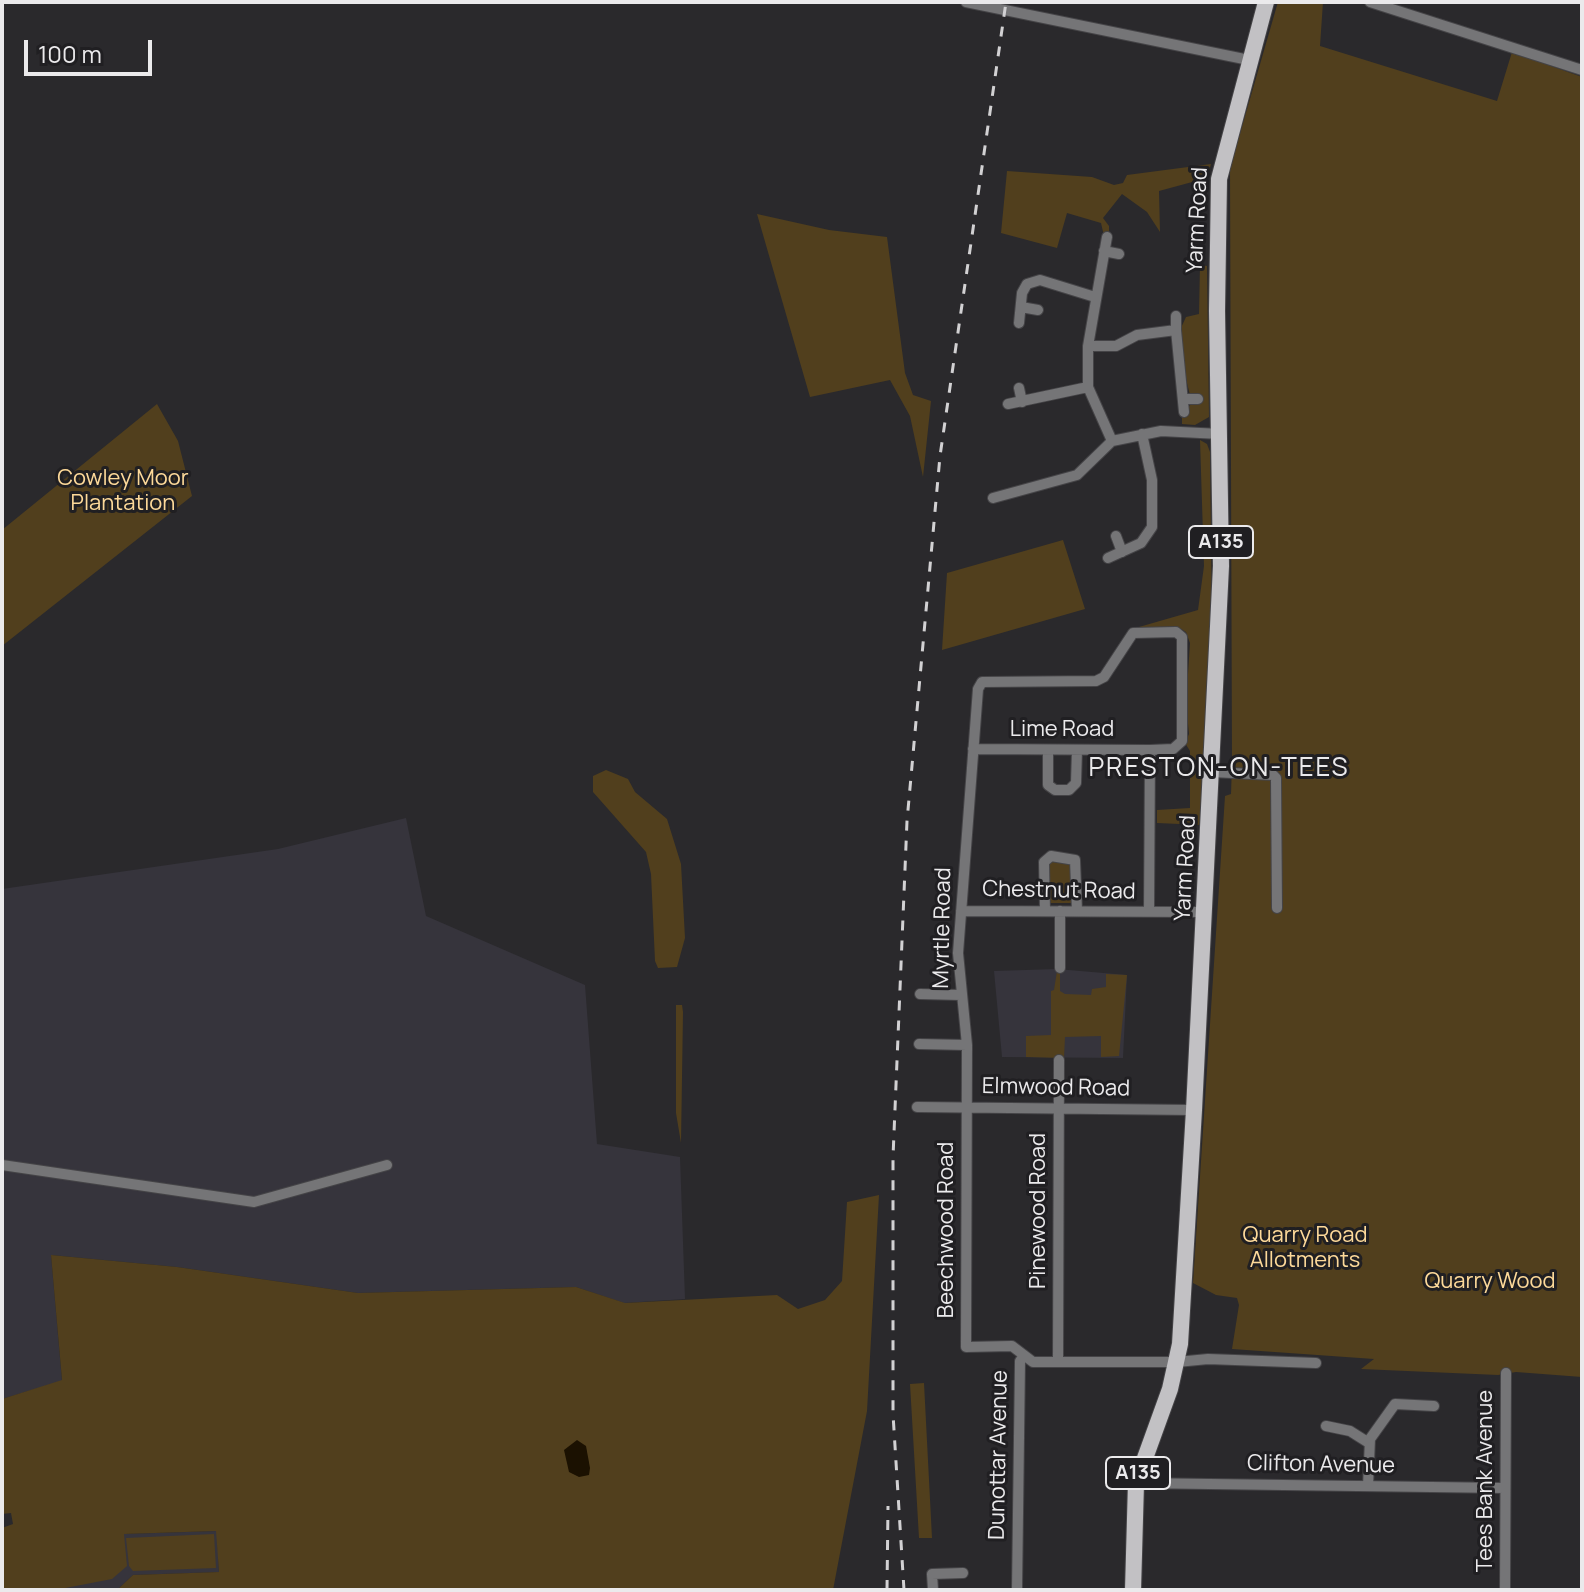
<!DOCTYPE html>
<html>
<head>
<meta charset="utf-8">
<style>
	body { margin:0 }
	#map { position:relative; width:1584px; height:1592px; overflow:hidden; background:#2a292c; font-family:Manrope,sans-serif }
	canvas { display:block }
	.frame { position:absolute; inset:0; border:4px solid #ebeaec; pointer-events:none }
	.scale { position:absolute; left:24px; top:40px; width:128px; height:36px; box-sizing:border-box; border:4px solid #ebeaec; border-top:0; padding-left:10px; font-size:24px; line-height:28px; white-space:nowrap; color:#ebeaec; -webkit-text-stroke:6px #201f22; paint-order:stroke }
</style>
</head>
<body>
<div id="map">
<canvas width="1584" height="1592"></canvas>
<div class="frame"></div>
<div class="scale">100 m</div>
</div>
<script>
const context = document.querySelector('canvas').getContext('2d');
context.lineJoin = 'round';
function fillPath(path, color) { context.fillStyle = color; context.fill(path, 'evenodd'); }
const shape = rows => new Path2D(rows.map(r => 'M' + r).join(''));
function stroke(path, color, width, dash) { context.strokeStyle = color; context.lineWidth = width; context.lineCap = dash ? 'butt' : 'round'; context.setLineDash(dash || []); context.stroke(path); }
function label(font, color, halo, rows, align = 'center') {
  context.font = font + ' Manrope,sans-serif'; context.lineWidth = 6; context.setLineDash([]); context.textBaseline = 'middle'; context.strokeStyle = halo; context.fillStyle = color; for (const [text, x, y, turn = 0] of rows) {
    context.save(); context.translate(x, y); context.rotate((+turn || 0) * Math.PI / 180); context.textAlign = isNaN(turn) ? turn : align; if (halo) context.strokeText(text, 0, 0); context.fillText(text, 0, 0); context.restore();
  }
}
const built = shape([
	[406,818,426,916,585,985,597,1144,680,1157,685,1299,624,1303,576,1287,358,1293,177,1267,51,1255,62,1381,2,1399,2,889,278,849],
	[1057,969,1127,975,1123,1058,1002,1057,994,971],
	[217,1531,219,1572,133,1575,117,1590,2,1590,2,1556,124,1534]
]);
const green = shape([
	[1278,2,1323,2,1320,46,1497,101,1512,52,1582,77,1582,1377,1516,1372,1498,1375,1361,1369,1374,1359,1232,1349,1239,1305,1237,1298,1216,1295,1193,1283,1225,796,1231,794,1232,764,1230,168],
	[1211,164,1207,178,1159,191,1160,232,1147,212,1122,194,1103,218,1109,226,1109,238,1104,236,1101,223,1067,213,1057,248,1001,233,1007,171,1092,177,1114,185,1123,183,1127,175],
	[757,214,829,230,887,237,905,373,913,395,931,401,923,477,910,416,890,380,810,397],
	[1200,265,1207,266,1209,417,1195,425,1182,424,1182,414,1192,403,1180,355,1180,330,1186,317,1199,314],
	[157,404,178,441,192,496,2,646,2,530],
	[1200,440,1207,444,1210,452,1212,622,1202,825,1157,823,1157,810,1190,808,1190,751,1185,743,1189,734,1186,704,1190,643,1186,632,1178,627,1139,627,1198,610,1204,566],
	[1063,540,1085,609,942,650,947,573],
	[606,770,628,779,635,792,667,819,681,864,685,938,677,967,658,968,655,961,651,874,646,852,593,792,593,776],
	[1050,860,1071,864,1072,903,1049,903],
	[1057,971,1060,971,1060,991,1065,994,1091,995,1092,989,1106,987,1106,974,1127,975,1119,1056,1101,1057,1101,1036,1065,1037,1064,1058,1026,1057,1026,1036,1051,1035,1051,991,1054,990],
	[676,1005,682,1005,683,1012,681,1143,676,1113],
	[879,1195,867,1411,833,1590,117,1590,133,1575,219,1572,216,1531,124,1534,127,1566,112,1579,55,1590,2,1590,2,1528,13,1524,11,1513,2,1514,2,1399,62,1380,51,1255,177,1267,358,1293,576,1287,625,1303,777,1295,798,1309,825,1300,842,1281,847,1202],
	[924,1383,932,1538,919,1538,910,1384],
	[214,1534,216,1568,133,1571,129,1566,126,1538]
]);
const water = shape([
	[577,1440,586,1446,590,1468,589,1475,579,1477,569,1472,564,1450]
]);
const street = shape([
	[966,2,1249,60],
	[1370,2,1582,70],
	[1107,237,1088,346,1088,387,1112,441,1161,431,1220,434],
	[1104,251,1119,254],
	[1021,307,1038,310],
	[1176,316,1176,330],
	[1019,323,1022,293,1027,284,1040,280,1095,297],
	[1088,346,1116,346,1137,335,1176,330,1184,412],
	[1019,388,1022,402],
	[1184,399,1198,399],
	[1008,404,1088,387],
	[993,498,1077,475,1112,441],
	[1116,536,1122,552],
	[1108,558,1141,543,1152,527,1152,480,1142,434],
	[973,749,1150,750],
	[1048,750,1048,785,1055,790,1069,790,1076,783,1077,750],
	[1212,772,1273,775,1276,778,1277,908],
	[961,911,1205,912],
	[1045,911,1044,862,1051,856,1075,860,1077,911],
	[1149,912,1150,750,1173,749,1182,741,1182,637,1176,632,1133,633,1104,677,1096,681,982,682,978,689,958,953,967,1045,966,1347,1012,1346,1033,1362,1177,1362,1208,1359,1316,1363],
	[1060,968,1060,911],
	[920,994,961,995],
	[919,1044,967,1045],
	[917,1107,1194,1110],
	[2,1165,254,1202,387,1165],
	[1058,1361,1059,1060],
	[1326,1426,1350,1431,1369,1443],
	[1136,1483,1505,1488],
	[1368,1486,1370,1439,1395,1404,1434,1406],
	[933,1590,932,1574,963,1573],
	[1017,1590,1020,1361,1024,1356],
	[1505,1590,1506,1373]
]);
const primary = shape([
	[1133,1590,1136,1483,1170,1389,1180,1344,1194,1110,1221,566,1217,311,1219,179,1266,2]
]);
const rail = shape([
	[887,1590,888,1506],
	[904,1590,893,1414,893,1157,907,821,940,456,1006,2]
]);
const shields = [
	[1221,542,64],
	[1138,1473,64]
];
const shieldNames = [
	["A135",1221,542],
	["A135",1138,1473]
];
const streetNames = [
	["Yarm Road",1198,220,-87],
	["Lime Road",1062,730],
	["Yarm Road",1186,868,-87],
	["Chestnut Road",1059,891,1],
	["Myrtle Road",943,928,-89],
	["Elmwood Road",1056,1088,1],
	["Pinewood Road",1039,1211,-90],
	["Beechwood Road",947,1230,-90],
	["Dunottar Avenue",999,1455,-89],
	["Clifton Avenue",1321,1465,1],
	["Tees Bank Avenue",1486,1481,-90]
];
const parkNames = [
	["Cowley Moor",123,479],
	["Plantation",123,504],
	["Quarry Road",1305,1236],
	["Allotments",1305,1261],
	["Quarry Wood",1490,1282]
];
const quarterNames = [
	["PRESTON-ON-TEES",1219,769]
];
fillPath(built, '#36343c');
fillPath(green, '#513f1d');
fillPath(water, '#1b1101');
stroke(street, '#454447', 12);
stroke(primary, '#454447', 18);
stroke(street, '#757577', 10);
stroke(primary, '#c2c1c4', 16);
stroke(rail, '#d2d1d3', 3, [10, 10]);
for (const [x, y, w] of shields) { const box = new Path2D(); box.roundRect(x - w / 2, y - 16, w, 32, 6); context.fillStyle = '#201f22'; context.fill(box); stroke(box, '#ebeaec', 2); }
label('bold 20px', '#ebeaec', null, shieldNames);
label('22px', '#ebeaec', '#201f22', streetNames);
label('22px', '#fdd999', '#201f22', parkNames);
context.letterSpacing = '2px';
label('26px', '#ebeaec', '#201f22', quarterNames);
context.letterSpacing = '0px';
</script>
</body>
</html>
